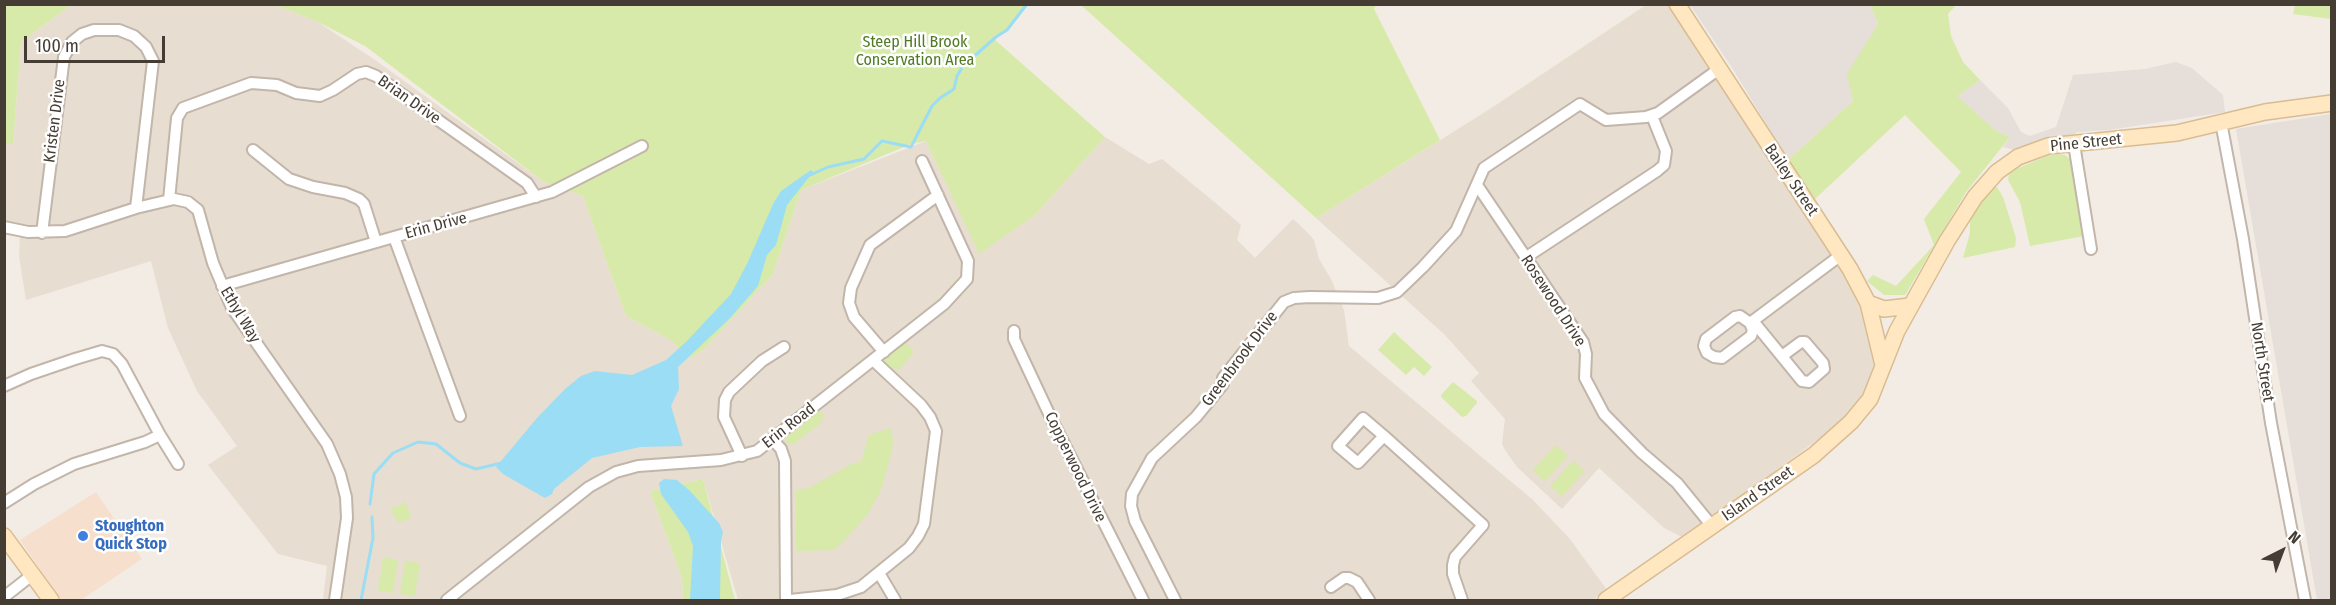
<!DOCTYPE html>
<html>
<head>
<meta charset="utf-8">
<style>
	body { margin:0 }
	#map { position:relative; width:2336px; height:605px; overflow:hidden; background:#f3ece4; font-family:"Fira Sans Condensed",sans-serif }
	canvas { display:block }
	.frame { position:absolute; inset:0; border:6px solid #453c33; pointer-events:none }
	.north { position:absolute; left:2252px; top:521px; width:60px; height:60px; -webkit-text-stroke:4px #fff; paint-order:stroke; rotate:42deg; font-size:16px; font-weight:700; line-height:24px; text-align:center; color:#453c33 }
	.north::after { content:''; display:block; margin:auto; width:21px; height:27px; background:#453c33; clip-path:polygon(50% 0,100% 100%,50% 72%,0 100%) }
	.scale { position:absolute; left:24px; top:36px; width:141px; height:27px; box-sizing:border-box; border:3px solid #453c33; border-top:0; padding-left:8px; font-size:18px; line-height:21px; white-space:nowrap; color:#453c33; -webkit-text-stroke:4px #fff; paint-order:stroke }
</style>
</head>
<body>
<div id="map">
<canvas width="2336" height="605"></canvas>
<div class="frame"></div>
<div class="north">N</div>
<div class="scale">100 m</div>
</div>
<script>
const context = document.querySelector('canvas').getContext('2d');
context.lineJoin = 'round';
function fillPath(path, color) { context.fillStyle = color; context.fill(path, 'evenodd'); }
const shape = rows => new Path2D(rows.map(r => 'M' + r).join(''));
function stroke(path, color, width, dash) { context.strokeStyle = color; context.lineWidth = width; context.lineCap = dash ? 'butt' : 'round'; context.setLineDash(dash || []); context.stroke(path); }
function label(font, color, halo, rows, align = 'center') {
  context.font = font + ' "Fira Sans Condensed",sans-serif'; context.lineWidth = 5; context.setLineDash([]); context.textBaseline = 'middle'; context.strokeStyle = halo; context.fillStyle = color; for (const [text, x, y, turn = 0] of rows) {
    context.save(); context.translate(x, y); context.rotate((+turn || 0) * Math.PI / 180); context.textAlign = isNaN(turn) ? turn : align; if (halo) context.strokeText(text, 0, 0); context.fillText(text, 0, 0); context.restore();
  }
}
const residential = shape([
	[71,5,276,5,318,22,375,60,544,182,583,196,626,316,669,339,690,358,703,350,773,274,801,190,926,141,979,253,1035,215,1105,137,1149,164,1162,159,1218,205,1241,225,1237,240,1255,258,1293,219,1306,231,1314,240,1319,259,1331,279,1344,310,1349,346,1533,500,1570,539,1607,590,1593,600,738,600,703,479,650,491,682,578,683,600,323,600,327,566,278,554,208,465,237,446,197,391,168,328,151,261,26,300,19,256,20,237,5,235,4,143,13,144,21,42],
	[1646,5,1668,5,1686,30,1848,279,1860,300,1874,348,1874,365,1870,387,1847,418,1684,538,1664,528,1599,468,1562,509,1517,467,1505,450,1502,444,1505,419,1471,381,1479,373,1445,335,1316,218,1493,107]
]);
const commercial = shape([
	[96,492,142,559,81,600,61,600,20,540]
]);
const industrial = shape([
	[1690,5,1870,5,1878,24,1848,74,1853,101,1788,160,1733,69],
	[2176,62,2192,68,2223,95,2225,112,2109,130,2077,132,2074,135,2014,150,2003,147,2010,137,1996,131,1956,96,1980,80,2008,108,2021,132,2030,136,2056,127,2073,75,2145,69],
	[2331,114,2332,600,2317,600,2236,129]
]);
const green = shape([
	[4,5,71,5,21,42,13,144,5,144],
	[276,5,1027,5,1007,30,994,39,1105,137,1035,215,979,254,926,141,911,144,801,190,773,274,703,350,690,358,669,339,626,316,583,196,544,182,365,46,318,22],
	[1081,5,1376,5,1374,9,1440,140,1316,218],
	[1867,5,1956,5,1948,14,1951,36,1963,62,1980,80,1957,96,1996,131,2010,137,1966,192,1905,295,1884,295,1867,281,1873,275,1896,286,1934,245,1924,219,1961,172,1905,115,1815,199,1788,160,1853,101,1847,74,1878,24,1870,5],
	[2295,5,2331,5,2331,19,2293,14],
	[2058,154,2065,155,2071,160,2075,168,2084,236,2030,246,2020,202,2008,180,2009,174,2016,169,2047,156],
	[1997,187,2003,197,2016,238,2015,247,1963,258,1970,233,1970,216,1993,188],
	[1394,332,1432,367,1424,376,1414,367,1406,375,1378,350],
	[906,342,914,352,897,372,896,368,892,369,892,372,884,363,885,358],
	[1453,382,1477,401,1477,403,1466,416,1462,417,1442,398,1441,395],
	[819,411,824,414,821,423,795,443,785,444,785,438],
	[891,428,893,441,891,454,881,490,868,514,840,545,833,550,796,551,796,490,809,488,853,463,861,462,869,435],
	[1556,445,1568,456,1545,481,1533,470],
	[1573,461,1585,471,1562,496,1550,486],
	[703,479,735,600,683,600,682,578,650,491],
	[405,502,412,517,399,523,390,509],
	[383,557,398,560,393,593,378,591],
	[405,561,420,563,415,596,400,594]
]);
const water = shape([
	[811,170,813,172,787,205,776,245,767,255,758,286,730,318,678,367,679,389,671,406,683,446,640,447,592,458,554,489,552,494,545,498,503,474,496,467,537,418,565,389,581,376,595,371,632,375,666,360,687,341,731,294,747,264,773,204,781,191],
	[664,479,677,480,690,491,719,523,723,532,721,541,720,600,690,600,693,546,688,532,661,494,659,483]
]);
const stream = shape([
	[808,176,828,167,864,159,882,141,911,147,932,106,940,98,954,89,957,76,963,66,996,37,1007,30,1027,4],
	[370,504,374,474,393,453,418,442,436,444,460,463,476,469,502,463],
	[361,600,373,538,372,517]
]);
const street = shape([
	[2221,122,2243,239,2271,423,2305,600],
	[2074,144,2091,249],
	[253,150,289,179,313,187,345,193,359,199,364,204,376,242],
	[1477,185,1583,342,1586,354,1585,378,1604,414,1642,453,1677,483,1712,526],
	[169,200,177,118,183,108,251,83,277,85,296,93,320,96,333,90,357,74,366,72,376,76,527,183,536,197],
	[4,227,28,232,65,231,136,208,174,199,188,202,198,210,213,263,232,308,327,444,340,474,346,497,347,518,335,600],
	[42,233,64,57,72,42,82,34,94,30,119,30,134,36,146,47,153,61,136,208],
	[394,237,460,416],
	[1525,258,1657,171,1664,165,1666,151,1652,116],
	[222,286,552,192,642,146],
	[1753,321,1802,381,1809,382,1824,369,1823,363,1805,342,1801,342,1782,356],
	[1750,323,1753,330,1751,336,1722,358,1714,357,1707,353,1704,346,1706,339,1735,317,1740,316,1750,323,1841,255],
	[1014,331,1014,339,1051,418,1143,600],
	[884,352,854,317,849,303,851,288,870,245,938,195],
	[4,386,31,374,75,359,102,351,113,354,122,364,160,435,178,464],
	[1384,436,1363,418,1338,446,1358,463,1384,436,1483,525,1455,557,1453,565,1453,574,1462,600],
	[773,440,781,449,785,461,786,600],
	[742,456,724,417,725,400,729,392,762,361,784,347],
	[4,503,34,484,74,464,145,442,160,435],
	[879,573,895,600],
	[1331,587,1344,578,1349,578,1357,582,1369,600],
	[4,597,32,575],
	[447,600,589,487,616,472,638,466,721,460,757,451,944,304,967,279,968,261,922,161],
	[790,600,837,595,861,587,909,548,918,536,924,524,936,431,930,417,921,405,873,360],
	[1175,600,1135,521,1131,506,1132,494,1152,458,1196,417,1223,384,1223,378,1284,302,1294,298,1310,297,1378,298,1397,292,1423,267,1456,231,1484,168,1580,104,1606,120,1646,117,1658,113,1719,69]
]);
const secondary = shape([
	[1677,4,1850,269,1868,303,1883,365],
	[1868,303,1884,309,1910,306],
	[4,536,51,600],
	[1606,600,1814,455,1851,422,1870,399,1897,331,1947,241,1975,197,1997,172,2018,157,2048,146,2177,133,2265,112,2332,103]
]);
const markers = [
	[83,536,6,"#3f7fe0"]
];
const parkNames = [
	["Steep Hill Brook",915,43],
	["Conservation Area",915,61]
];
const streetNames = [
	["Brian Drive",409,100,35],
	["Kristen Drive",55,121,-83],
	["Pine Street",2086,143,-6],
	["Bailey Street",1791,180,56],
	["Erin Drive",436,226,-15],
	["Rosewood Drive",1553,301,57],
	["Ethyl Way",240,315,59],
	["Greenbrook Drive",1240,359,-53],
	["North Street",2262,362,81],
	["Erin Road",789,426,-38],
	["Copperwood Drive",1075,467,64],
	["Island Street",1758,494,-35]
];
const shopNames = [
	["Stoughton",95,527],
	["Quick Stop",95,545]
];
fillPath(residential, '#e7ddd1');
fillPath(commercial, '#f7dfcd');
fillPath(industrial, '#e5ded9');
fillPath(green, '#d7eaa9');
fillPath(water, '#9bddf4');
stroke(stream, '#9bddf4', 3);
stroke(street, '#c2b5a9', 14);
stroke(secondary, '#d9bc92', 18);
stroke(street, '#fff', 10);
stroke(secondary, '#ffe7c2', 15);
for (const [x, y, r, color] of markers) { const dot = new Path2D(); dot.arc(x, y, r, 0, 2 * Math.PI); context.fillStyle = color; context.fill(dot); stroke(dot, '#fff', 2); }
label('16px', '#517a24', '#fff', parkNames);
label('16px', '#453c33', '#fff', streetNames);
label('bold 16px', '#366cbe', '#fff', shopNames, 'left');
</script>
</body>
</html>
